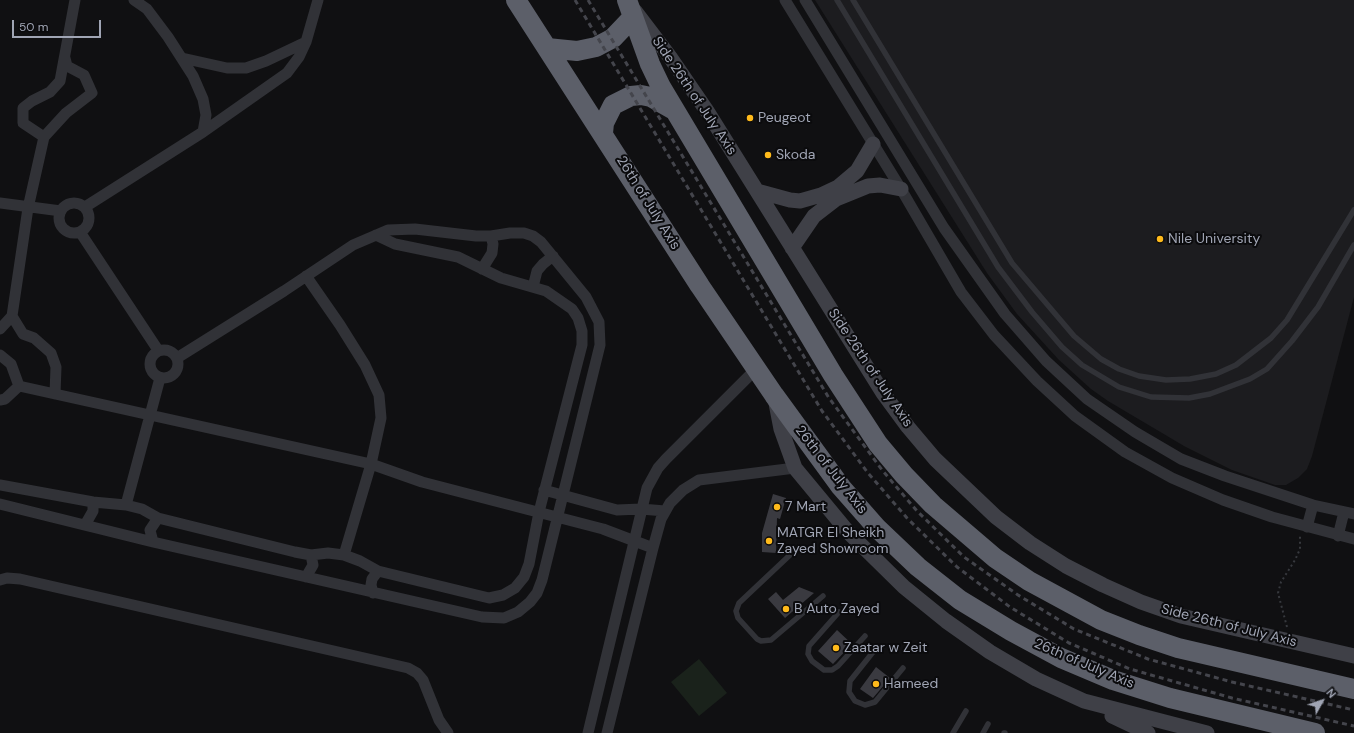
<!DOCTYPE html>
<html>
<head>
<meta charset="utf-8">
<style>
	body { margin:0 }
	#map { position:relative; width:1354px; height:733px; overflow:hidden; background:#101012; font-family:"DM Sans",sans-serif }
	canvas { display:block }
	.north { position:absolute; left:1302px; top:681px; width:40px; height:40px; -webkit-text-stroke:3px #0b0b0d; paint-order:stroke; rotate:50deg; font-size:11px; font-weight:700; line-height:16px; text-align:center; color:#a0a5b4 }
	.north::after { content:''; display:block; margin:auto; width:14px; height:18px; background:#a0a5b4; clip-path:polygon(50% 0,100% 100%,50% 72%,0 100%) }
	.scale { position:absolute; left:12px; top:20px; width:89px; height:18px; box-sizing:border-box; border:2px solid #a0a5b4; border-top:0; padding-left:5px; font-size:12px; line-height:14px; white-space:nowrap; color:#a0a5b4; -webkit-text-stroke:3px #0b0b0d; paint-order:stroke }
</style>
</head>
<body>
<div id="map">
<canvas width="1354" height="733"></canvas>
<div class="north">N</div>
<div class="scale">50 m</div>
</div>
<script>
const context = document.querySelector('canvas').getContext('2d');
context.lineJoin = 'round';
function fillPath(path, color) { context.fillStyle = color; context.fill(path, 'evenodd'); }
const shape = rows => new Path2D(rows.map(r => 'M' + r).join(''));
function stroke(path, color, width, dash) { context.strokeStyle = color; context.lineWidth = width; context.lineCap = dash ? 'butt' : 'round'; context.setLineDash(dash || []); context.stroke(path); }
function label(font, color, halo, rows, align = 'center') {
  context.font = font + ' "DM Sans",sans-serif'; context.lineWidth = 4; context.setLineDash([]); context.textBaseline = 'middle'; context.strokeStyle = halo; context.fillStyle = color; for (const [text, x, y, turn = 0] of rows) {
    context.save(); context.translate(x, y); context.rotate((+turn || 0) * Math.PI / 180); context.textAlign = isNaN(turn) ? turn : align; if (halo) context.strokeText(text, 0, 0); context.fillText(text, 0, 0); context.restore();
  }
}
const built = shape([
	[815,0,1354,0,1354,297,1312,456,1307,469,1298,478,1286,485,1275,485,1232,470,1184,446,1108,401,1091,389,1059,360,1017,314,987,273]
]);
const green = shape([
	[699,659,727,693,699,716,671,682]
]);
const building = shape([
	[773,494,786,498,780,519,777,518,776,553,762,552,762,533],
	[799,587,814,593,785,618,768,599,776,592,783,600],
	[837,630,852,644,833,664,818,651],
	[876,667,890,678,873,698,860,689]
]);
const path = shape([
	[1287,627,1278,593,1281,582,1295,560,1300,549,1300,536]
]);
const lane = shape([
	[837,0,998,267,1032,312,1062,347,1082,365,1119,387,1151,397,1189,398,1210,394,1250,379,1267,369,1292,341,1318,307,1354,245],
	[853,0,1012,263,1074,336,1101,359,1119,369,1139,376,1166,380,1190,379,1216,374,1236,365,1271,338,1287,320,1354,210],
	[791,554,739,603,736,611,738,618,757,639,761,641,771,640,823,596],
	[839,612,809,646,808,654,812,661,824,670,832,670,838,666,865,636],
	[877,647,850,681,849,692,855,701,865,705,875,702,903,668],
	[953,733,966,711],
	[983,733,988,724],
	[1004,733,1005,733]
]);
const street = shape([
	[134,0,147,9,168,37,193,76,203,99,206,115,203,132],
	[785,0,901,189,961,292,994,335,1037,381,1075,416,1125,452,1172,478,1223,500,1272,517,1354,539],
	[805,0,944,228,1005,314,1046,361,1087,399,1135,432,1181,459,1225,476,1313,505,1354,514],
	[65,58,67,66,84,75,92,93,66,113,44,137,23,123,23,108,32,101,50,92,60,81,75,0],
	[182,58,227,68,246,68,266,61,306,42],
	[0,203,61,211],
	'59 218a15 15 0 1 1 30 0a15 15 0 1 1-30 0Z',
	[85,207,203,132,287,73,299,57,306,42,318,0],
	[80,232,158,350],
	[482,269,492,253,493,244,491,236],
	[306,276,340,325,365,365,379,395,381,418,371,464,344,555],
	[533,287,537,271,543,264,553,256],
	[12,316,23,334,34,338,51,353,56,367,55,394],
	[0,329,12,316,28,208,44,137],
	'150 364a14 14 0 1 1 28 0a14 14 0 1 1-28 0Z',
	[0,355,11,364,19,386],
	[19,386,371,464,422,482,603,529,653,548],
	[0,400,5,399,19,386],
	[0,485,93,502,126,505,142,509,158,518,295,552,311,555,328,553,344,555,360,561,378,571,489,598,503,595,515,588,524,577,529,564,539,512,582,345,582,331,578,318,572,309,546,291,501,278,458,257,395,244,376,235],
	[544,490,617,510,641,509,665,511],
	[0,504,153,542,482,617,504,618,518,612,530,602,537,593,542,580,600,345,599,322,586,297,541,242,533,236,524,233,510,233,491,236,476,236,415,229,388,230,353,245,284,291,177,358],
	[126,505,160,378],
	[85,525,93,511,93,502],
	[1307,527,1313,505],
	[1338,536,1344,512],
	[153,542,150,530,158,518],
	[306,577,313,565,311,555],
	[0,580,7,578,20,579,408,668,417,673,423,680,439,720,448,733],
	[373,593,371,585,372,579,378,571],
	[588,733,647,488,658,468,666,459,756,369],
	[607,733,653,548,661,519,670,503,683,490,699,480,795,468]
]);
const secondary = shape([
	[635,11,670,57,707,111,883,393,908,427,935,459,996,517,1030,543,1066,566,1103,585,1141,602,1181,616,1354,656],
	[757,191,790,200,800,201,821,195,838,187,857,171,873,144],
	[792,248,814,216,836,199,868,186,880,185,901,189],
	[775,398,781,429,795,468,848,532,904,587,946,621,990,652,1036,679,1084,701,1207,733],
	[1112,716,1148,733]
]);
const highway = shape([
	[516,0,700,286,774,395,841,487,877,528,918,567,960,600,1011,631,1061,658,1113,680,1170,698,1315,733],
	[627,0,650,64,661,87,833,375,878,444,904,475,933,505,995,558,1029,581,1101,620,1139,635,1178,648,1354,689],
	[547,48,577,51,596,47,613,38,633,17],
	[603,133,604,123,613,105,631,96,641,95,651,97,674,110]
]);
const rail = shape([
	[575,0,822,411,868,473,907,518,957,567,1010,607,1069,643,1130,669,1232,698,1354,726],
	[588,0,829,398,882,470,917,511,964,557,1018,595,1074,629,1148,659,1232,682,1354,710]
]);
const markers = [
	[750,118,4,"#ffba1b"],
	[768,155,4,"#ffba1b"],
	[1160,239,4,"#ffba1b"],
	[777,507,4,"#ffba1b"],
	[769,541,4,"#ffba1b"],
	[786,609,4,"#ffba1b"],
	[836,648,4,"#ffba1b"],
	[876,684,4,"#ffba1b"]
];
const streetNames = [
	["Side 26th of July Axis",694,96,56],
	["26th of July Axis",648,203,58],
	["Side 26th of July Axis",870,368,56],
	["26th of July Axis",831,470,52],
	["Side 26th of July Axis",1229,626,14],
	["26th of July Axis",1084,664,23]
];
const poiNames = [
	["Peugeot",758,118],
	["Skoda",776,155],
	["Nile University",1168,239],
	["7 Mart",785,507],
	["MATGR El Sheikh",777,533],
	["Zayed Showroom",777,549],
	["B Auto Zayed",794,609],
	["Zaatar w Zeit",844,648],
	["Hameed",884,684]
];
fillPath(built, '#1c1c1f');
fillPath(green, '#1a221b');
fillPath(building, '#3a3a40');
stroke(path, '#37393e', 2, [2, 3]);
stroke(lane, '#313237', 5.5);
stroke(street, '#313237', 11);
stroke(secondary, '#3f4047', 15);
stroke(highway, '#5c5f69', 20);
stroke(rail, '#44454c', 3, [5, 4]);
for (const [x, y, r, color] of markers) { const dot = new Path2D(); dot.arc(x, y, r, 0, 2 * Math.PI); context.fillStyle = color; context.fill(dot); stroke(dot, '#0b0b0d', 1.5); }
label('14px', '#a0a5b4', '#0b0b0d', streetNames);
label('14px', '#a0a5b4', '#0b0b0d', poiNames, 'left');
</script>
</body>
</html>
